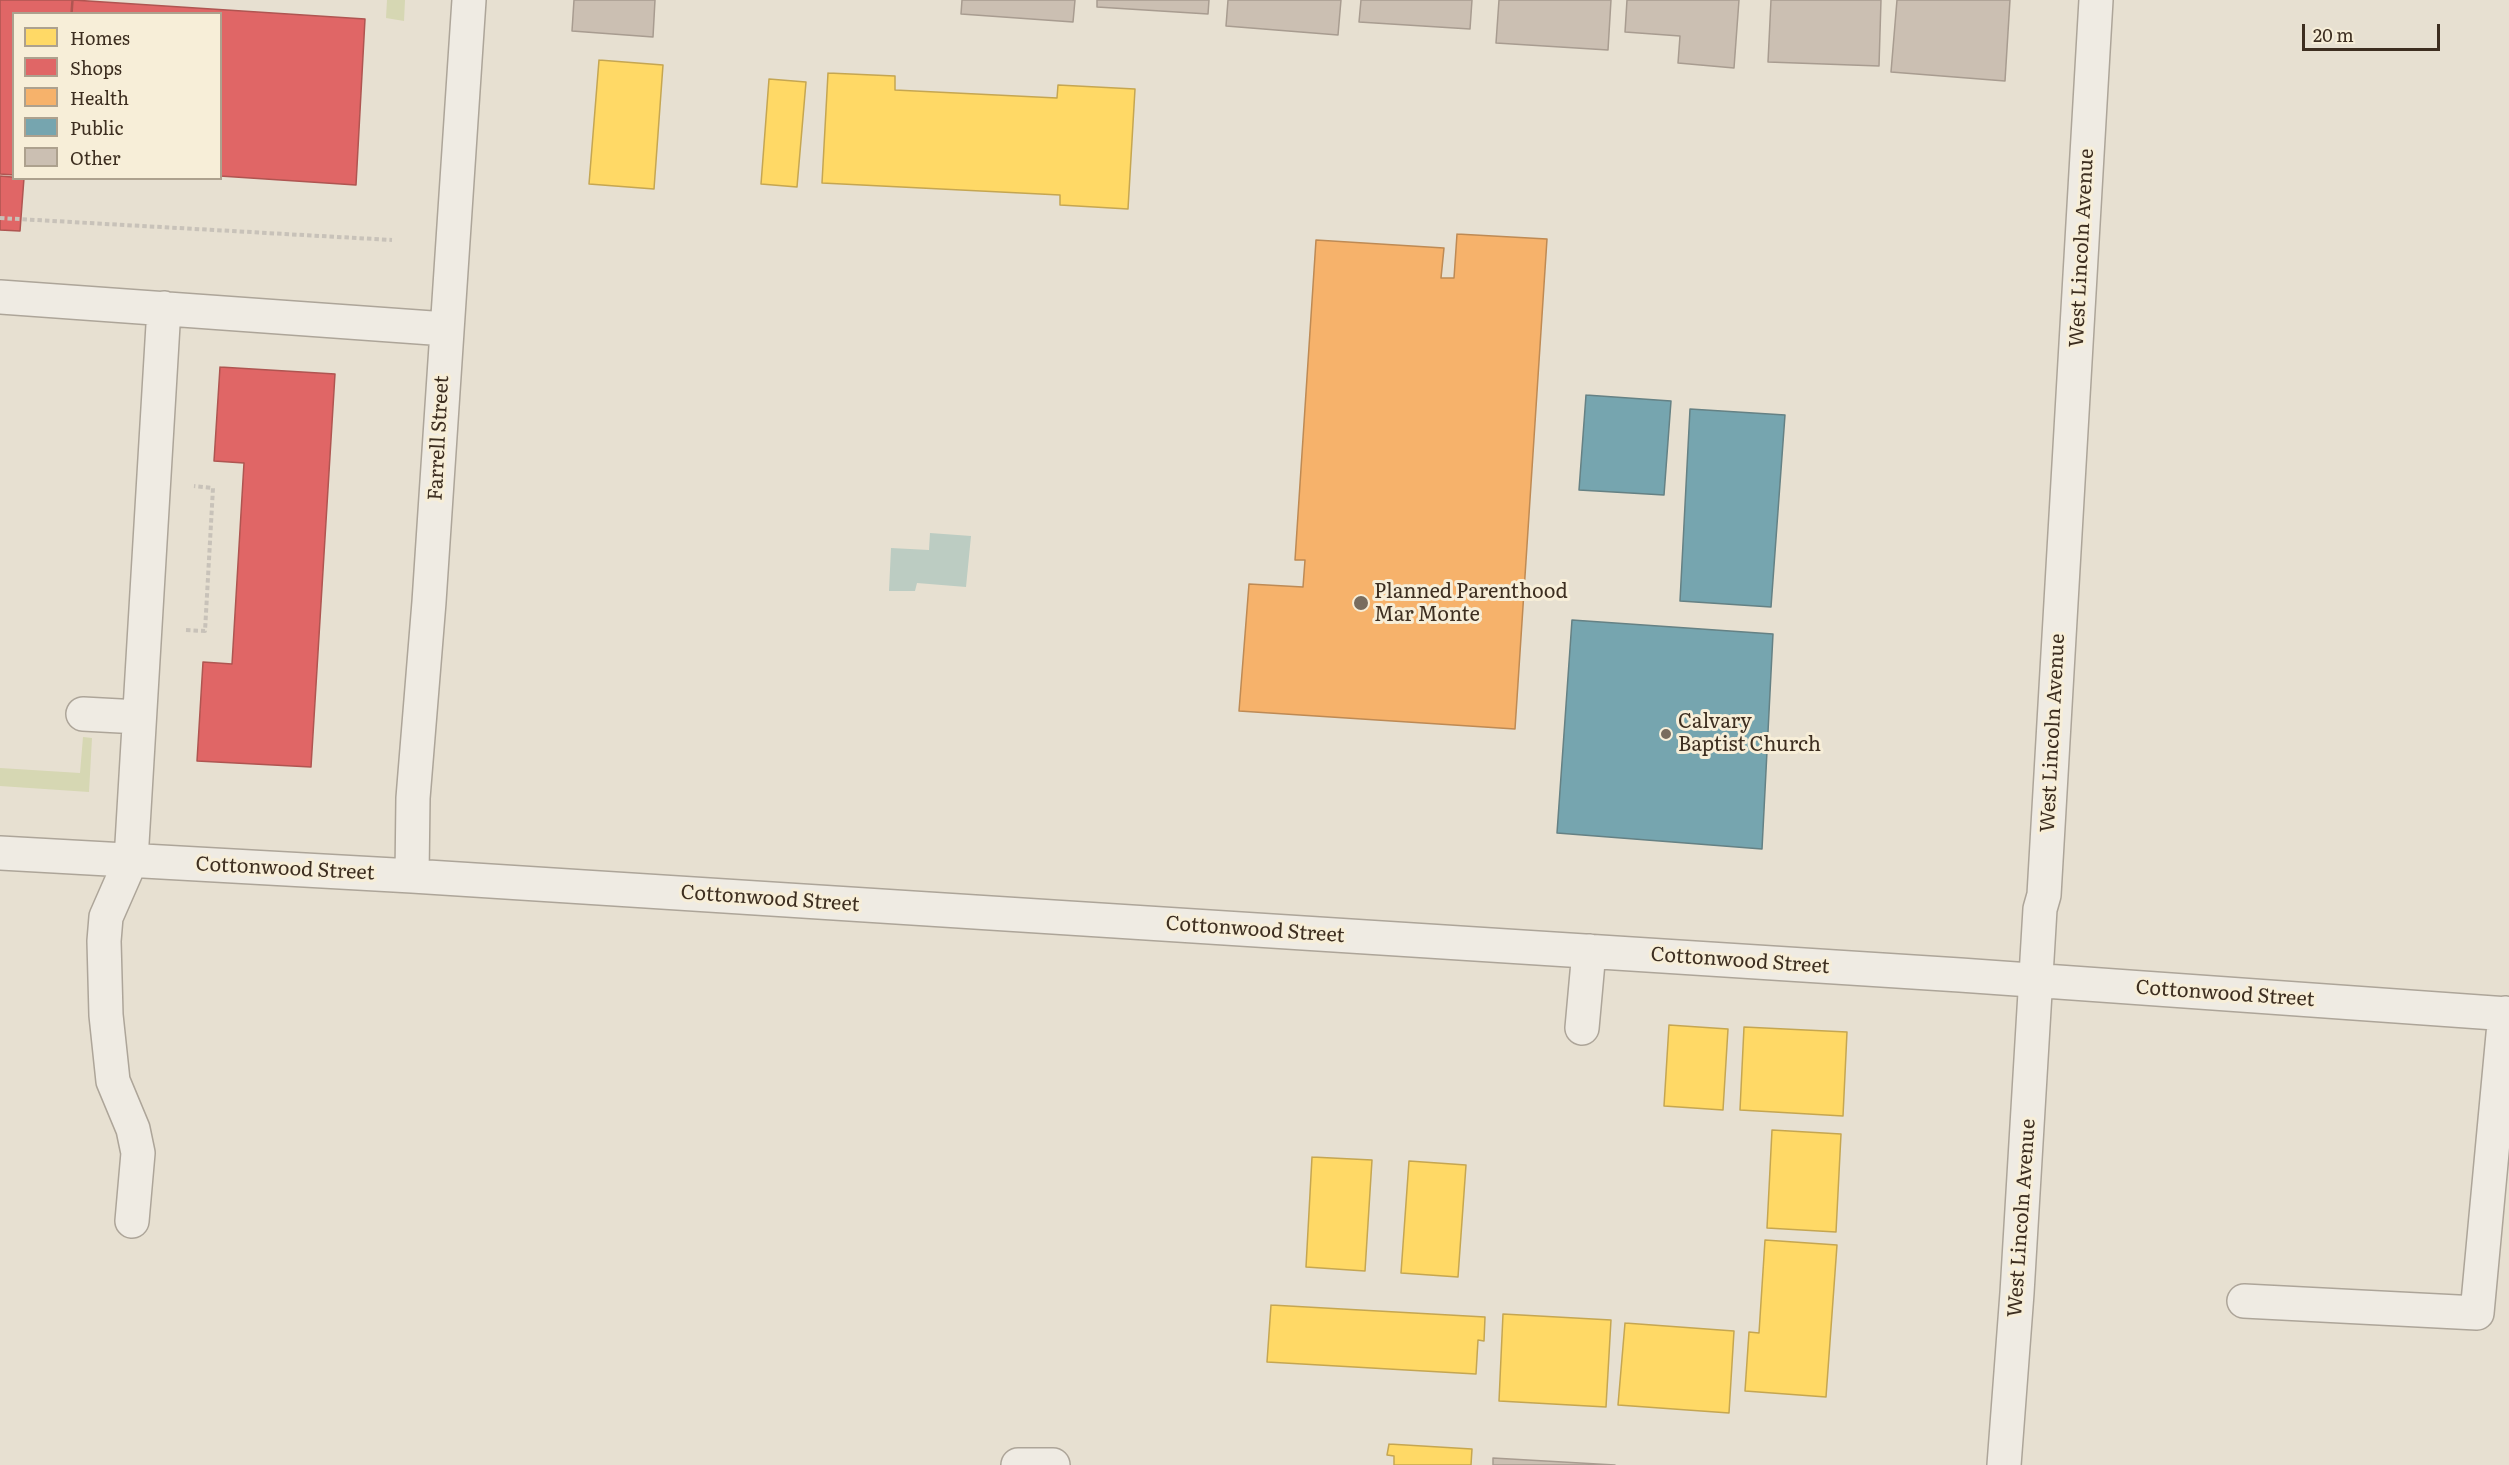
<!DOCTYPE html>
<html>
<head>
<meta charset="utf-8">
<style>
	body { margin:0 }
	#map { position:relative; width:2509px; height:1465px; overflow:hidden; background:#e7e0d1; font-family:Literata,serif }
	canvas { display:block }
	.legend { position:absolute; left:12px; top:12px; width:210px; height:168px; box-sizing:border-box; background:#f7eed8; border:2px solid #ada18e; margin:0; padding:8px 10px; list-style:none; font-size:18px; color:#3d2e20 }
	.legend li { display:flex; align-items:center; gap:12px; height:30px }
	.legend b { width:30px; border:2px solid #ada18e }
	.scale { position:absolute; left:2302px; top:24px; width:138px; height:27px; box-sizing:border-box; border:3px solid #3d2e20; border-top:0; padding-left:8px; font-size:18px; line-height:21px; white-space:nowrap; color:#3d2e20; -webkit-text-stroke:4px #f7eed8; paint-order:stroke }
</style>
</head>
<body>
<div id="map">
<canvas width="2509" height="1465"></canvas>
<ul class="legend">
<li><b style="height:16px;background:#ffd966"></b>Homes</li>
<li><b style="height:16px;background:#e06666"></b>Shops</li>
<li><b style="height:16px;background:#f6b26b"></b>Health</li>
<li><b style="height:16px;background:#76a5af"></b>Public</li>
<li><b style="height:16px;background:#cbbfb2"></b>Other</li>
</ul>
<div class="scale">20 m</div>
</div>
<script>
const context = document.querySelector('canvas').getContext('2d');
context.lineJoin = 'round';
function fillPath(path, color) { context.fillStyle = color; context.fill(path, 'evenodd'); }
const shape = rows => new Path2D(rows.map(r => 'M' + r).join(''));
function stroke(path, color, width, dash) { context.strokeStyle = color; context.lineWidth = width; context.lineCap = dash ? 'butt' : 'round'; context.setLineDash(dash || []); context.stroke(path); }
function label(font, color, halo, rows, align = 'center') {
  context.font = font + ' Literata,serif'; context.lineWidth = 6; context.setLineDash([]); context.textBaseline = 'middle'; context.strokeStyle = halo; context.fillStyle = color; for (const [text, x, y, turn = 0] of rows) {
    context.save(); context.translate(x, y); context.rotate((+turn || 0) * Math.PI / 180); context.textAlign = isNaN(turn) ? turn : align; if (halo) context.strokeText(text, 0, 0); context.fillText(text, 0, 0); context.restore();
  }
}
const green = shape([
	[387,0,405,0,404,21,386,18],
	[83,737,92,738,89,792,0,786,0,768,80,773]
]);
const water = shape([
	[930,533,971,536,966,587,917,583,915,591,889,591,891,548,929,550]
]);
const homes = shape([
	[599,60,663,65,654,189,589,184,599,60],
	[828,73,895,76,895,90,1057,98,1058,85,1135,89,1128,209,1060,205,1060,195,822,183,828,73],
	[769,79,806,82,797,187,761,184,769,79],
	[1669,1025,1728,1029,1723,1110,1664,1106,1669,1025],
	[1744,1027,1847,1032,1843,1116,1740,1110,1744,1027],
	[1772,1130,1841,1134,1836,1232,1767,1228,1772,1130],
	[1312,1157,1372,1160,1365,1271,1306,1267,1312,1157],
	[1409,1161,1466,1165,1458,1277,1401,1273,1409,1161],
	[1765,1240,1837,1245,1826,1397,1745,1391,1749,1332,1759,1333,1765,1240],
	[1271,1305,1485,1317,1484,1341,1478,1340,1476,1374,1267,1362,1271,1305],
	[1503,1314,1611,1320,1606,1407,1499,1401,1503,1314],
	[1625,1323,1734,1331,1729,1413,1618,1405,1625,1323],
	[1389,1444,1472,1449,1471,1465,1394,1465,1394,1456,1387,1455,1389,1444]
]);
const shops = shape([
	[0,0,72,0,71,14,14,14,14,175,0,174,0,0],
	[73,0,365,19,356,185,220,176,220,14,72,14,73,0],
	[0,176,24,178,20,231,0,230,0,176],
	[220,367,335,374,311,767,197,761,203,662,232,664,244,463,214,461,220,367]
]);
const health = shape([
	[1457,234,1547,239,1515,729,1239,711,1249,584,1303,587,1305,560,1295,560,1316,240,1444,248,1441,278,1454,278,1457,234]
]);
const public = shape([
	[1586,395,1671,401,1664,495,1579,490,1586,395],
	[1690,409,1785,415,1771,607,1680,601,1690,409],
	[1572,620,1773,634,1762,849,1557,833,1572,620]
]);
const building = shape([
	[574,0,655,0,653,37,572,31,574,0],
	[962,0,1075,0,1073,22,961,14,962,0],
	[1097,0,1209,0,1208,14,1097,7,1097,0],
	[1228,0,1341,0,1338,35,1226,26,1228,0],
	[1361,0,1472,0,1470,29,1359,22,1361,0],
	[1499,0,1611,0,1608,50,1496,43,1499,0],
	[1627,0,1739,0,1734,68,1678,63,1680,36,1625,32,1627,0],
	[1771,0,1881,0,1879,66,1768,62,1771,0],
	[1897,0,2010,0,2005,81,1891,72,1897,0],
	[1493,1458,1615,1465,1493,1465,1493,1458]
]);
const path = shape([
	[0,218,392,240],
	[186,630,205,631,213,488,194,486]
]);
const minor = shape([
	[0,297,446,329],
	[83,714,139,717],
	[0,853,412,876,1960,975,2509,1014],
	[412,876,413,798,429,602,469,0],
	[1582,1028,1589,951],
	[132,1221,138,1153,133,1129,113,1081,106,1015,104,941,106,917,131,860,164,308],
	[2244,1301,2477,1313,2505,1013],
	[1018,1465,1053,1465],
	[2004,1465,2017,1293,2040,909,2044,895,2096,0]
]);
const markers = [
	[1361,603,8,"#786c5e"],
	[1666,734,6,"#786c5e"]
];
const streetNames = [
	["West Lincoln Avenue",2082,248,-87],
	["Farrell Street",439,438,-87],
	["West Lincoln Avenue",2053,733,-87],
	["Cottonwood Street",285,869,3],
	["Cottonwood Street",770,899,4],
	["Cottonwood Street",1255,930,4],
	["Cottonwood Street",1740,961,4],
	["Cottonwood Street",2225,994,4],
	["West Lincoln Avenue",2022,1218,-86]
];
const poiNames = [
	["Planned Parenthood",1374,592],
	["Mar Monte",1374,615],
	["Calvary",1678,722],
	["Baptist Church",1678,745]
];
fillPath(green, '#d6d7b3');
fillPath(water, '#bcccc2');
fillPath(homes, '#ffd966');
stroke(homes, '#c5a651', 1.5);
fillPath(shops, '#e06666');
stroke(shops, '#af5551', 1.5);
fillPath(health, '#f6b26b');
stroke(health, '#be8a54', 1.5);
fillPath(public, '#76a5af');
stroke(public, '#658184', 1.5);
fillPath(building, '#cbbfb2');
stroke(building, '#a89c90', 1.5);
stroke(minor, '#ada599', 36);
stroke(path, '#c8c2b9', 4, [4.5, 3]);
stroke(minor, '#efebe3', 33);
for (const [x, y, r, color] of markers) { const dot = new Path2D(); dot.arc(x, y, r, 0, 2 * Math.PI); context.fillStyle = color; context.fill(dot); stroke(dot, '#f7eed8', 2); }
label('20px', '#3d2e20', '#f7eed8', streetNames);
label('20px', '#3d2e20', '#f7eed8', poiNames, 'left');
</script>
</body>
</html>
